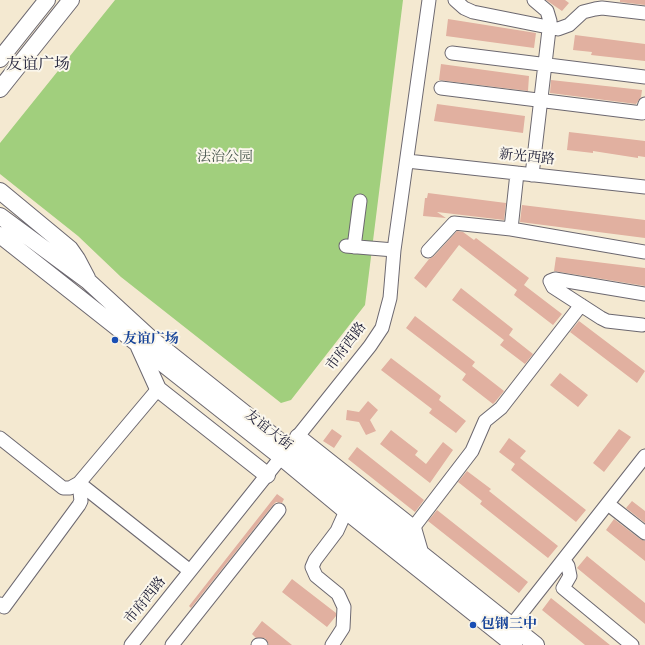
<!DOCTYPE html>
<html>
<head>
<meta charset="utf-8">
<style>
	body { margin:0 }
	canvas { display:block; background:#f4e9d1 }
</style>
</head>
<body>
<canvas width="645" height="645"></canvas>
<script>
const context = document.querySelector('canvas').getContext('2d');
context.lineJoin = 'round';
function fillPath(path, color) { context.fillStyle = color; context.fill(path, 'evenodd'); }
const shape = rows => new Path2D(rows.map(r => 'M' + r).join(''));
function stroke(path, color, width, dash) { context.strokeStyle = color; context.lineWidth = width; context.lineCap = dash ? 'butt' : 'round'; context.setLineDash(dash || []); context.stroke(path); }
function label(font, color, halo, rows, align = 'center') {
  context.font = font + ' "IM FELL English","Noto Serif SC",serif'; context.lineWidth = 4; context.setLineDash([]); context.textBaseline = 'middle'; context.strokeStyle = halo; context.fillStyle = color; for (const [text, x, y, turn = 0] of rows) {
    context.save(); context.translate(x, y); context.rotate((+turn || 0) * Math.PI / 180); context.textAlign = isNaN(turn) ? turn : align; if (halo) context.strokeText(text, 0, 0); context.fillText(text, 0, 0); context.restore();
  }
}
const green = shape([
	[115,0,403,0,365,305,291,400,281,403,121,277,78,236,0,174,0,143]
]);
const building = shape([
	[546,0,565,0,569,3,562,11],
	[620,0,645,0,645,5,620,2],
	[448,19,536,33,534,48,446,36],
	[575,35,645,44,645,61,591,55,592,52,573,50],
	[441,64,529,76,528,91,439,80],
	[551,80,642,90,641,97,636,104,550,93],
	[437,104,525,116,523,133,434,121],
	[569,132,645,141,645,157,638,156,638,158,593,151,593,153,567,150],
	[428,193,506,203,504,220,437,212,446,218,423,216,425,198,427,198],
	[522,205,645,220,645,238,520,222],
	[457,231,463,232,474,240,476,238,529,278,524,285,562,314,553,325,514,295,517,290,459,245,426,288,414,278,429,259,434,256],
	[556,257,645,268,645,286,554,271],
	[461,288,513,329,509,335,533,354,525,364,500,345,504,340,452,300],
	[415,316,475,362,472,366,504,391,495,402,493,404,462,380,466,374,406,328],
	[579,321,645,371,637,383,570,332],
	[391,358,441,396,439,400,466,421,456,433,429,413,432,409,381,370],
	[560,373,588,395,578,407,550,385],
	[368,401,378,410,370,420,376,431,366,435,359,422,346,420,347,410,359,412],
	[332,429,342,436,334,448,323,441],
	[619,429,631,437,604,472,593,463],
	[391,430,418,451,415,455,426,464,443,442,453,450,430,483,380,444],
	[509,438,526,451,520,458,586,510,576,522,511,470,515,464,499,452],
	[357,447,424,500,415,512,348,459],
	[467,471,491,489,489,491,558,546,548,558,480,504,482,501,458,482],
	[277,494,284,499,282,503,276,502,273,505,191,608,189,606],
	[632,501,645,511,645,523,626,508],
	[437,510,528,582,519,593,428,521],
	[614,519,640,539,645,541,645,561,606,530],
	[587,556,645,603,645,624,577,568],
	[292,579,336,613,336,616,327,627,282,592],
	[551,598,610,645,585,645,542,610],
	[262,621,292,645,269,645,265,638,256,638,252,634]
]);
const minor = shape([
	[455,0,464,8,473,12,558,29,569,25,583,12,595,9,602,8,645,13],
	[452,53,645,77],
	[441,88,642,113,645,104],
	[407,161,645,187],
	[532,175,550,21,547,11,534,0],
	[511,229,517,173],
	[346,246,394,250],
	[354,247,360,201],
	[428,251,454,223,511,229,645,252],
	[642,325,607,321,601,318,553,287,550,281,555,279,645,294],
	[0,438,63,488,70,488,79,483,158,389],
	[79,483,190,571],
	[608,504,645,533],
	[413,528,472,451,485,421,501,408,581,305],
	[564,560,568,566,570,576,563,588,632,645],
	[0,604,4,607,79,505,81,501,79,483],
	[512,625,645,456],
	[131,645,370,346,382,328,390,298,394,250,429,0],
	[172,645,279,510],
	[258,645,261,645],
	[332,645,343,628,344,607,338,594,316,576,312,567,315,560,337,531,346,511]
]);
const major = shape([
	[0,59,47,0],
	[0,89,71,0],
	[0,191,70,249,77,259,87,278],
	[0,216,88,281,149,337,536,645],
	[0,235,281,457,346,511,514,645],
	[139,347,158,389,267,475],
	[298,437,413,528,420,552]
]);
const markers = [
	[115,340,4,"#1a4fb4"],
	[473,625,4,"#1a4fb4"]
];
const parkNames = [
	["法治公园",225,158]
];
const streetNames = [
	["新光西路",527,158,6],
	["市府西路",347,347,-53],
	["友谊大街",268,431,38],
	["市府西路",146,601,-51]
];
const transitNames = [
	["友谊广场",123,340],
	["包钢三中",481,625]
];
const quarterNames = [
	["友谊广场",38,66]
];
fillPath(green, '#a1cf7d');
fillPath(building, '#e1b0a0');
stroke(minor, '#6c6870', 15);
stroke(major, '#6c6870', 18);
stroke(minor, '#fff', 13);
stroke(major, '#fff', 16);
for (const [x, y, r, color] of markers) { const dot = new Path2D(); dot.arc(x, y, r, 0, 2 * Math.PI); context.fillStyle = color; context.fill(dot); stroke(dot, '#fbf7ec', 1.5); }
label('14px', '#48564f', '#fbf7ec', parkNames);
label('14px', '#22223b', '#fbf7ec', streetNames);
label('bold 14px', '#164399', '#fbf7ec', transitNames, 'left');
label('16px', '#22223b', '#fbf7ec', quarterNames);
</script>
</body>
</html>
